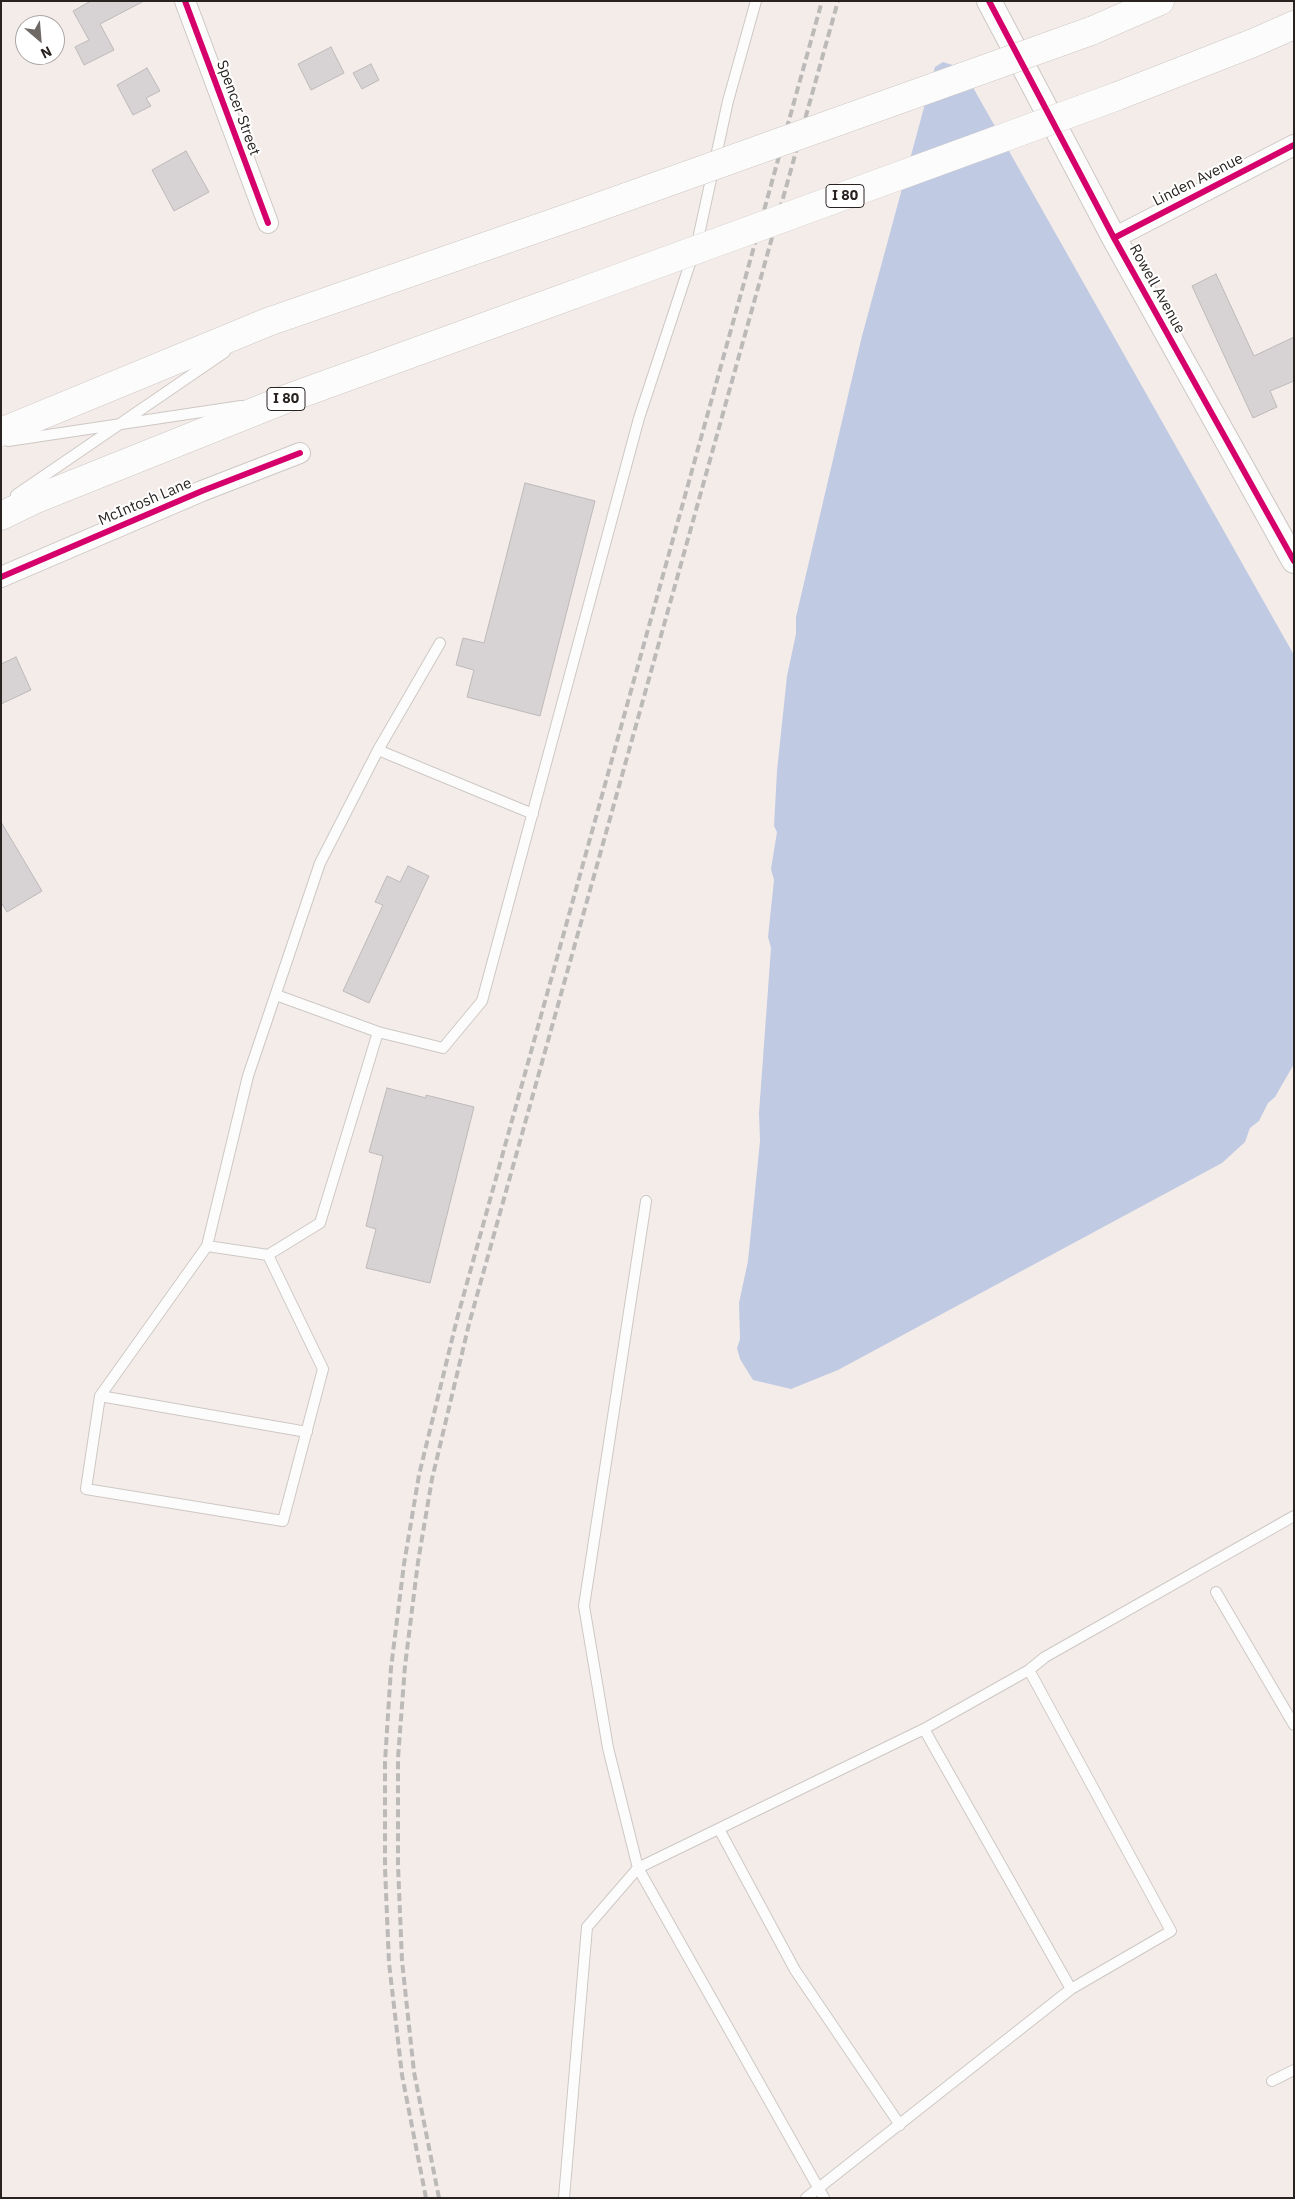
<!DOCTYPE html>
<html>
<head>
<meta charset="utf-8">
<style>
	body { margin:0 }
	#map { position:relative; width:1295px; height:2199px; overflow:hidden; background:#f4ece9; font-family:"IBM Plex Sans",sans-serif }
	canvas { display:block }
	.frame { position:absolute; inset:0; border:2px solid #282320; pointer-events:none }
	.north { position:absolute; left:15px; top:15px; width:50px; height:50px; box-sizing:border-box; background:#fff; border:1px solid #a9a7a6; border-radius:50%; rotate:153deg; font-size:14px; font-weight:700; line-height:20px; text-align:center; color:#282320 }
	.north::after { content:''; display:block; margin:auto; width:18px; height:22px; background:#6f6966; clip-path:polygon(50% 0,100% 100%,50% 72%,0 100%) }
</style>
</head>
<body>
<div id="map">
<canvas width="1295" height="2199"></canvas>
<div class="frame"></div>
<div class="north">N</div>
</div>
<script>
const context = document.querySelector('canvas').getContext('2d');
context.lineJoin = 'round';
function fillPath(path, color) { context.fillStyle = color; context.fill(path, 'evenodd'); }
const shape = rows => new Path2D(rows.map(r => 'M' + r).join(''));
function stroke(path, color, width, dash) { context.strokeStyle = color; context.lineWidth = width; context.lineCap = dash ? 'butt' : 'round'; context.setLineDash(dash || []); context.stroke(path); }
function label(font, color, halo, rows, align = 'center') {
  context.font = font + ' "IBM Plex Sans",sans-serif'; context.lineWidth = 4; context.setLineDash([]); context.textBaseline = 'middle'; context.strokeStyle = halo; context.fillStyle = color; for (const [text, x, y, turn = 0] of rows) {
    context.save(); context.translate(x, y); context.rotate((+turn || 0) * Math.PI / 180); context.textAlign = isNaN(turn) ? turn : align; if (halo) context.strokeText(text, 0, 0); context.fillText(text, 0, 0); context.restore();
  }
}
const water = shape([
	[943,62,962,68,1294,655,1294,1064,1275,1097,1268,1103,1259,1121,1250,1128,1245,1142,1222,1163,838,1370,791,1389,753,1380,740,1359,737,1348,740,1339,739,1303,748,1261,760,1141,759,1113,771,948,768,937,774,880,771,869,777,832,774,826,777,771,787,676,796,634,796,617,862,336,935,67]
]);
const building = shape([
	[91,1,144,1,100,24,114,50,84,65,75,47,89,40,73,11,91,1],
	[331,47,344,73,311,90,298,64,331,47],
	[371,64,379,80,362,89,353,73,371,64],
	[147,68,160,91,146,98,151,106,133,115,117,85,147,68],
	[186,151,209,192,174,211,152,170,186,151],
	[1216,274,1254,356,1294,337,1294,381,1270,391,1277,407,1253,418,1192,286,1216,274],
	[525,483,595,501,540,716,467,697,474,670,456,665,463,638,484,643,525,483],
	[16,657,31,690,1,704,1,664,16,657],
	[1,822,42,891,7,912,1,902,1,822],
	[408,866,429,876,369,1003,343,991,383,905,375,902,387,876,400,882,408,866],
	[387,1088,426,1098,426,1095,474,1107,430,1283,366,1268,376,1229,366,1226,383,1156,369,1152,387,1088]
]);
const service = shape([
	[8,441,241,406],
	[16,495,225,352],
	[440,643,378,750,320,863,248,1076,207,1246,268,1255,320,1223,378,1032,443,1048,482,1001,639,418,698,239,728,101,756,1],
	[378,750,533,814],
	[276,995,378,1032],
	[646,1201,584,1606,608,1748,638,1868,824,2198],
	[268,1255,323,1369,283,1521,86,1489,100,1396,307,1432],
	[100,1396,207,1246],
	[1216,1592,1294,1725],
	[1029,1670,1045,1657,1294,1516],
	[924,1729,1071,1989],
	[719,1829,795,1970,900,2125],
	[1272,2081,1294,2070],
	[564,2198,587,1927,638,1868,924,1729,1029,1670,1171,1931,1071,1989,806,2198]
]);
const minor = shape([
	[185,1,268,223],
	[1114,238,1294,145],
	[1,577,202,491,300,453]
]);
const tertiary = shape([
	[989,1,1114,238,1294,561]
]);
const motorway = shape([
	[1091,31,1160,1],
	[1115,97,1253,43,1294,25],
	[1,432,268,322,576,215],
	[1,516,36,499,286,399,575,294]
]);
const rail = shape([
	[426,2198,402,2075,389,1963,385,1868,385,1762,391,1668,404,1564,419,1475,457,1319,822,1],
	[439,2198,414,2072,402,1961,398,1865,398,1758,405,1666,418,1562,432,1479,469,1324,838,1]
]);
const motorwayBridge = shape([
	[576,215,1091,31],
	[575,294,1115,97]
]);
const cycleway = shape([
	[185,1,268,223],
	[989,1,1114,238,1294,561],
	[1114,238,1294,145],
	[1,577,202,491,300,453]
]);
const shields = [
	[845,196,38],
	[286,399,38]
];
const shieldNames = [
	["I 80",845,196],
	["I 80",286,399]
];
const streetNames = [
	["Spencer Street",238,108,70],
	["Linden Avenue",1198,180,-27],
	["Rowell Avenue",1157,289,61],
	["McIntosh Lane",145,502,-23]
];
fillPath(water, '#c0cae2');
fillPath(building, '#d7d3d5');
stroke(building, '#bdb9ba', 1);
stroke(service, '#cdc8c4', 12);
stroke(minor, '#cdc8c4', 22);
stroke(tertiary, '#cdc8c4', 26);
stroke(motorway, '#cdc8c4', 29);
stroke(service, '#fdfcfc', 10);
stroke(minor, '#fdfcfc', 20);
stroke(tertiary, '#fdfcfc', 24);
stroke(motorway, '#fdfcfc', 28);
stroke(rail, '#bcbab9', 4, [8, 4]);
stroke(motorwayBridge, '#cdc8c4', 29, []);
stroke(motorwayBridge, '#fdfcfc', 28);
stroke(cycleway, '#d6006c', 6);
for (const [x, y, w] of shields) { const box = new Path2D(); box.roundRect(x - w / 2, y - 11.5, w, 23, 4); context.fillStyle = '#fff'; context.fill(box); stroke(box, '#282320', 1); }
label('bold 14px', '#282320', null, shieldNames);
label('15px', '#282320', '#fff', streetNames);
</script>
</body>
</html>
